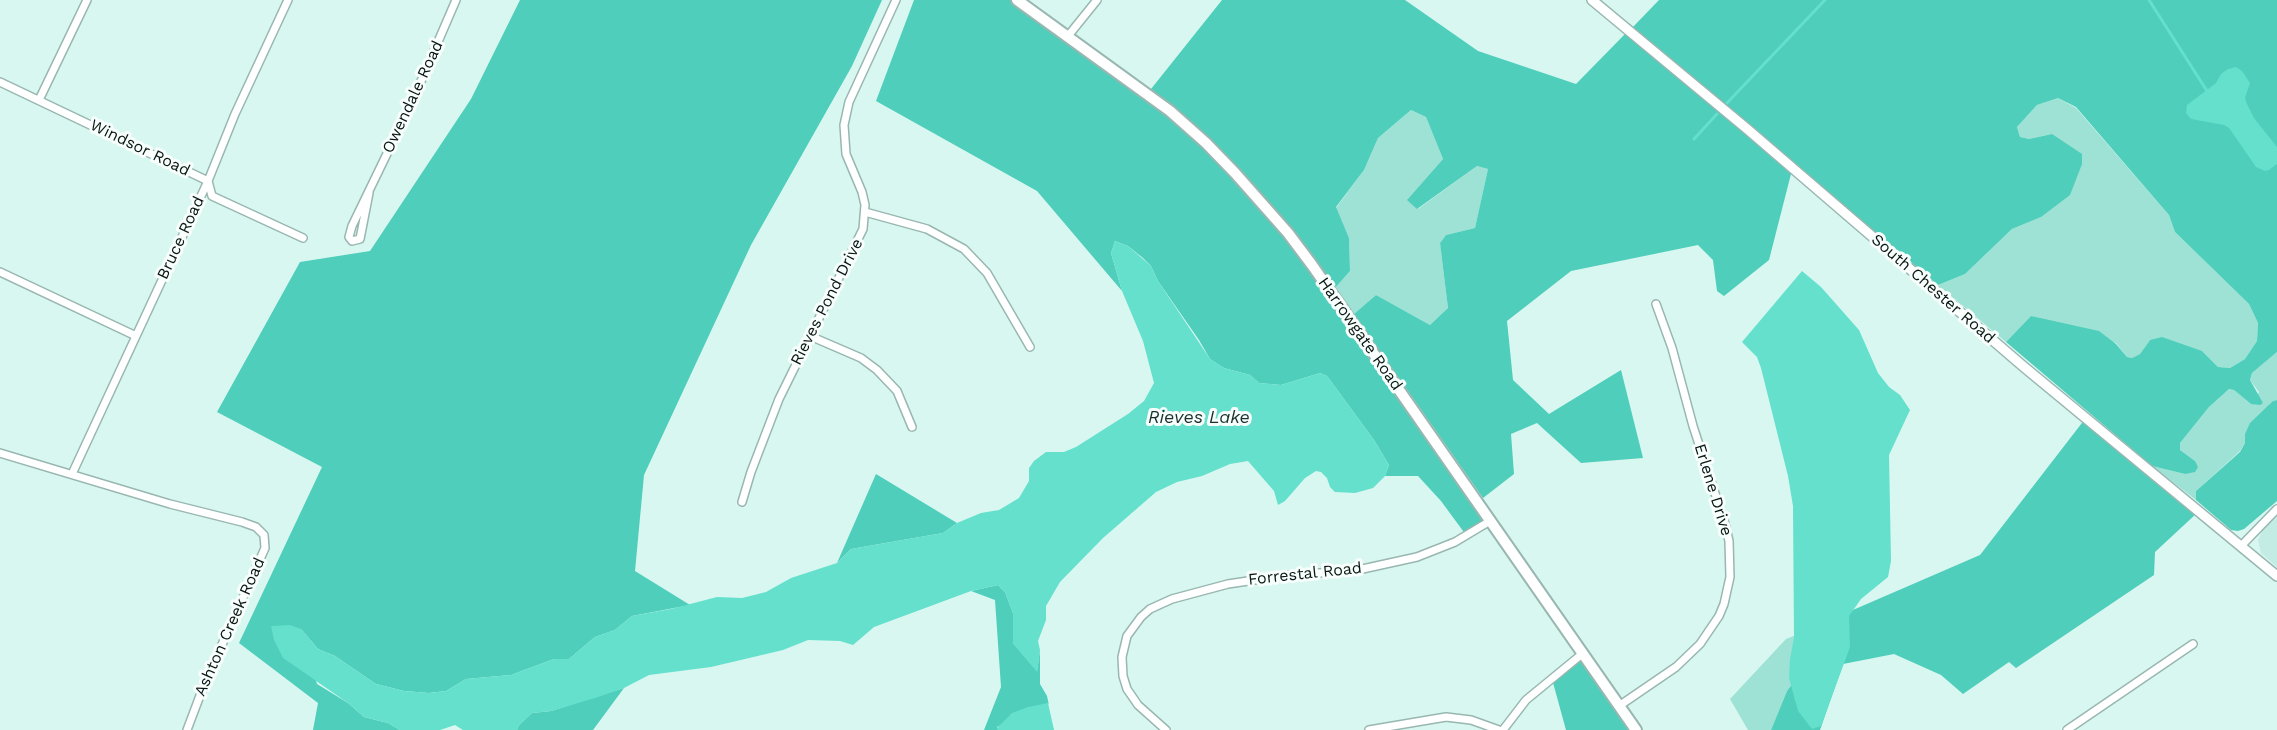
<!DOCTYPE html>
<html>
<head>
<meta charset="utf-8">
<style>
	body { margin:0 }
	canvas { display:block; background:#d7f7f0 }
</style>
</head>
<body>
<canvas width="2277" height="730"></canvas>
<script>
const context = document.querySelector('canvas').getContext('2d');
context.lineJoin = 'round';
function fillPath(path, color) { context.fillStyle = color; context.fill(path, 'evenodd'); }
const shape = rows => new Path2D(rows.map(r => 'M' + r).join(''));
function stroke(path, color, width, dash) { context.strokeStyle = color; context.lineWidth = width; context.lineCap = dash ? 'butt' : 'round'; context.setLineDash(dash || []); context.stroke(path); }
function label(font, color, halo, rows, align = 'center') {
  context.font = font + ' "Work Sans",sans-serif'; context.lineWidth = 6; context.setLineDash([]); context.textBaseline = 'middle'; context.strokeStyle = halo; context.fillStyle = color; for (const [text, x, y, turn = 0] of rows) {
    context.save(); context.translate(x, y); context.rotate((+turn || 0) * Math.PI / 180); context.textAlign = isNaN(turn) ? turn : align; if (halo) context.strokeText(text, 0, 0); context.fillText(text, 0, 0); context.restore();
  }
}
const built = shape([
	[2277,517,2277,567,2261,553,2258,540,2263,530]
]);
const green = shape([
	[2058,98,2076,108,2169,215,2175,232,2249,304,2258,323,2257,341,2245,359,2230,368,2218,367,2202,351,2150,340,2140,354,2132,358,2127,357,2116,343,2031,316,2006,342,1938,285,1965,274,2012,229,2041,217,2052,134,2029,139,2020,137,2017,127,2037,105],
	[1411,110,1426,117,1443,159,1408,199,1418,209,1477,166,1488,169,1475,228,1446,235,1440,243,1448,308,1430,325,1376,295,1354,314,1336,287,1350,271,1349,238,1336,208,1364,170,1378,138],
	[2277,352,2277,400,2273,401,2245,434,2245,443,2240,451,2196,491,2196,500,2152,466,2185,474,2195,461,2180,450,2180,443,2209,407,2229,389,2234,390,2251,404,2259,392,2250,380,2252,373],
	[1809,630,1803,671,1787,691,1771,730,1748,730,1730,699,1786,639]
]);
const forest = shape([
	[520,0,882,0,852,66,751,245,644,475,635,571,690,605,632,616,615,630,595,637,569,659,554,659,511,675,466,679,446,691,429,693,404,691,376,684,335,656,318,649,301,629,317,684,348,703,364,717,388,723,400,730,313,730,318,703,239,643,322,467,217,412,300,262,370,251,471,99],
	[914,0,1016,0,1170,111,1288,233,1490,521,1466,535,1441,501,1418,476,1385,476,1389,465,1374,440,1327,376,1320,373,1281,385,1259,383,1250,375,1224,368,1210,359,1199,340,1158,281,1151,266,1143,258,1128,246,1115,241,1111,253,1122,291,1037,191,876,101],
	[1222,0,1405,0,1478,51,1576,84,1626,33,1792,170,1769,260,1724,296,1717,291,1713,260,1698,245,1571,271,1507,321,1513,380,1549,414,1621,370,1643,458,1581,463,1537,423,1511,434,1514,474,1483,498,1354,314,1376,295,1430,325,1448,308,1440,243,1446,235,1475,228,1488,169,1477,166,1417,209,1407,200,1443,159,1426,117,1411,110,1378,138,1364,170,1336,207,1349,238,1350,271,1336,287,1238,168,1179,111,1151,89],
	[1659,0,2277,0,2277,352,2252,373,2250,380,2263,403,2260,405,2251,404,2234,390,2229,389,2209,407,2180,443,2180,450,2195,461,2198,467,2195,472,2185,474,2152,466,2006,342,2031,316,2099,331,2116,344,2127,357,2132,358,2140,354,2150,340,2162,337,2202,351,2218,367,2230,368,2245,359,2257,341,2258,323,2249,304,2175,232,2169,215,2076,107,2058,98,2037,105,2017,127,2020,137,2029,139,2052,134,2082,154,2082,164,2070,195,2041,217,2012,229,1965,274,1938,285,1632,28],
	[2277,400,2277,501,2244,529,2238,531,2231,530,2196,500,2196,491,2240,452,2245,443,2245,434,2250,423,2273,401],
	[2085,419,2197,513,2155,552,2154,575,2016,668,2009,662,1963,694,1941,675,1894,654,1843,664,1820,730,1771,730,1787,691,1846,613,1980,555],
	[876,474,957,523,943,533,851,549,837,563],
	[998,585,1005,592,1013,613,1013,643,1037,671,1040,650,1040,684,1047,696,1049,705,1048,703,997,727,998,730,984,730,1001,687,995,600,971,591],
	[1582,654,1636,730,1566,730,1552,679],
	[624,688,593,730,517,730,519,725,532,713,551,711]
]);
const water = shape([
	[2236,67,2242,71,2250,83,2245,98,2247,104,2254,118,2277,147,2277,164,2269,170,2265,171,2256,167,2229,128,2224,125,2191,119,2186,113,2187,105,2216,83,2221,74,2228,69],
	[1115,241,1128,246,1151,266,1158,281,1210,359,1224,368,1250,375,1259,383,1281,385,1320,373,1327,376,1374,440,1389,465,1385,476,1373,488,1355,493,1335,492,1330,487,1327,478,1321,472,1316,471,1305,478,1285,501,1278,505,1274,491,1248,461,1230,464,1202,476,1177,482,1156,492,1103,538,1060,582,1046,606,1046,620,1038,641,1040,650,1037,672,1013,643,1013,613,1005,592,998,585,971,591,874,627,853,645,840,641,808,640,783,650,711,667,649,675,624,688,595,698,551,711,532,713,519,725,517,730,463,730,455,725,440,730,400,730,388,723,364,717,348,703,283,658,274,640,271,626,290,625,301,629,318,649,335,656,376,684,404,691,429,693,446,691,466,679,511,675,554,659,569,659,595,637,615,630,632,616,671,609,717,597,742,598,766,592,791,578,837,563,851,549,943,533,957,523,981,513,999,510,1019,498,1029,481,1029,468,1034,461,1046,452,1064,452,1076,447,1128,414,1144,401,1154,383,1143,341,1122,291,1111,253],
	[1802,271,1821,287,1859,330,1878,373,1889,387,1900,395,1910,410,1889,455,1891,561,1888,577,1861,599,1849,616,1850,647,1821,726,1812,729,1798,711,1789,678,1790,659,1794,638,1793,506,1788,476,1761,368,1757,357,1742,342],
	[1048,703,1054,730,998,730,997,728,1012,713,1028,707]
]);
const stream = shape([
	[2149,0,2207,91],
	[1727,103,1825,0],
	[1694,139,1717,114]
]);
const minor = shape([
	[1068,36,1097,0],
	[0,82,208,181,212,196,303,238],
	[39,100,87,0],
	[369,193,360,239,352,241,349,237,352,226,412,102,456,0],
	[865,212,927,229,964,249,987,273,1030,347],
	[0,272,136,336],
	[810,336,861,358,877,370,897,391,912,427],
	[0,453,170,504,242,522,256,527,264,535,265,548,204,685,187,730],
	[72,474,208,181,235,114,288,0],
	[742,502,751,472,779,399,863,229,865,205,862,192,846,154,844,125,849,102,896,0],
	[2241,546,2277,509],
	[1619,706,1676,667,1700,644,1719,616,1724,604,1730,577,1729,541,1725,524,1693,426,1672,348,1656,304],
	[1166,730,1138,705,1127,689,1123,676,1122,657,1127,636,1141,617,1150,609,1172,599,1228,584,1281,576,1358,570,1417,557,1455,542,1490,521],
	[1369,730,1446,717,1471,720,1499,730],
	[1503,730,1526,700,1582,654],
	[2067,730,2193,644]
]);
const tertiary = shape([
	[1592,0,1746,128,2024,367,2277,576]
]);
const secondary = shape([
	[1017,0,1170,111,1206,143,1235,173,1288,233,1312,265,1636,730]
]);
const streetNames = [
	["Owendale Road",413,97,-65],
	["Windsor Road",140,148,26],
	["Bruce Road",181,238,-65],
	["South Chester Road",1933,289,41],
	["Rieves Pond Drive",827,302,-63],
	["Harrowgate Road",1360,334,55],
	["Erlene Drive",1713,490,73],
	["Forrestal Road",1305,574,-6],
	["Ashton Creek Road",230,627,-66]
];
const waterNames = [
	["Rieves Lake",1199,418]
];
fillPath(built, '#c3ece4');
fillPath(green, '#9ee2d5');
fillPath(forest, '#4fcebb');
fillPath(water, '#64e0cd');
stroke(stream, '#64e0cd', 3);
stroke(minor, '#99b7b1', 10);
stroke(tertiary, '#99b7b1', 12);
stroke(secondary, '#99b7b1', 14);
stroke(minor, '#fff', 7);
stroke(tertiary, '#fff', 9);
stroke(secondary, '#fff', 10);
label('16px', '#091512', '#f7fefc', streetNames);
label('italic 18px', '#1a302c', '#f7fefc', waterNames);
</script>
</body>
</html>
